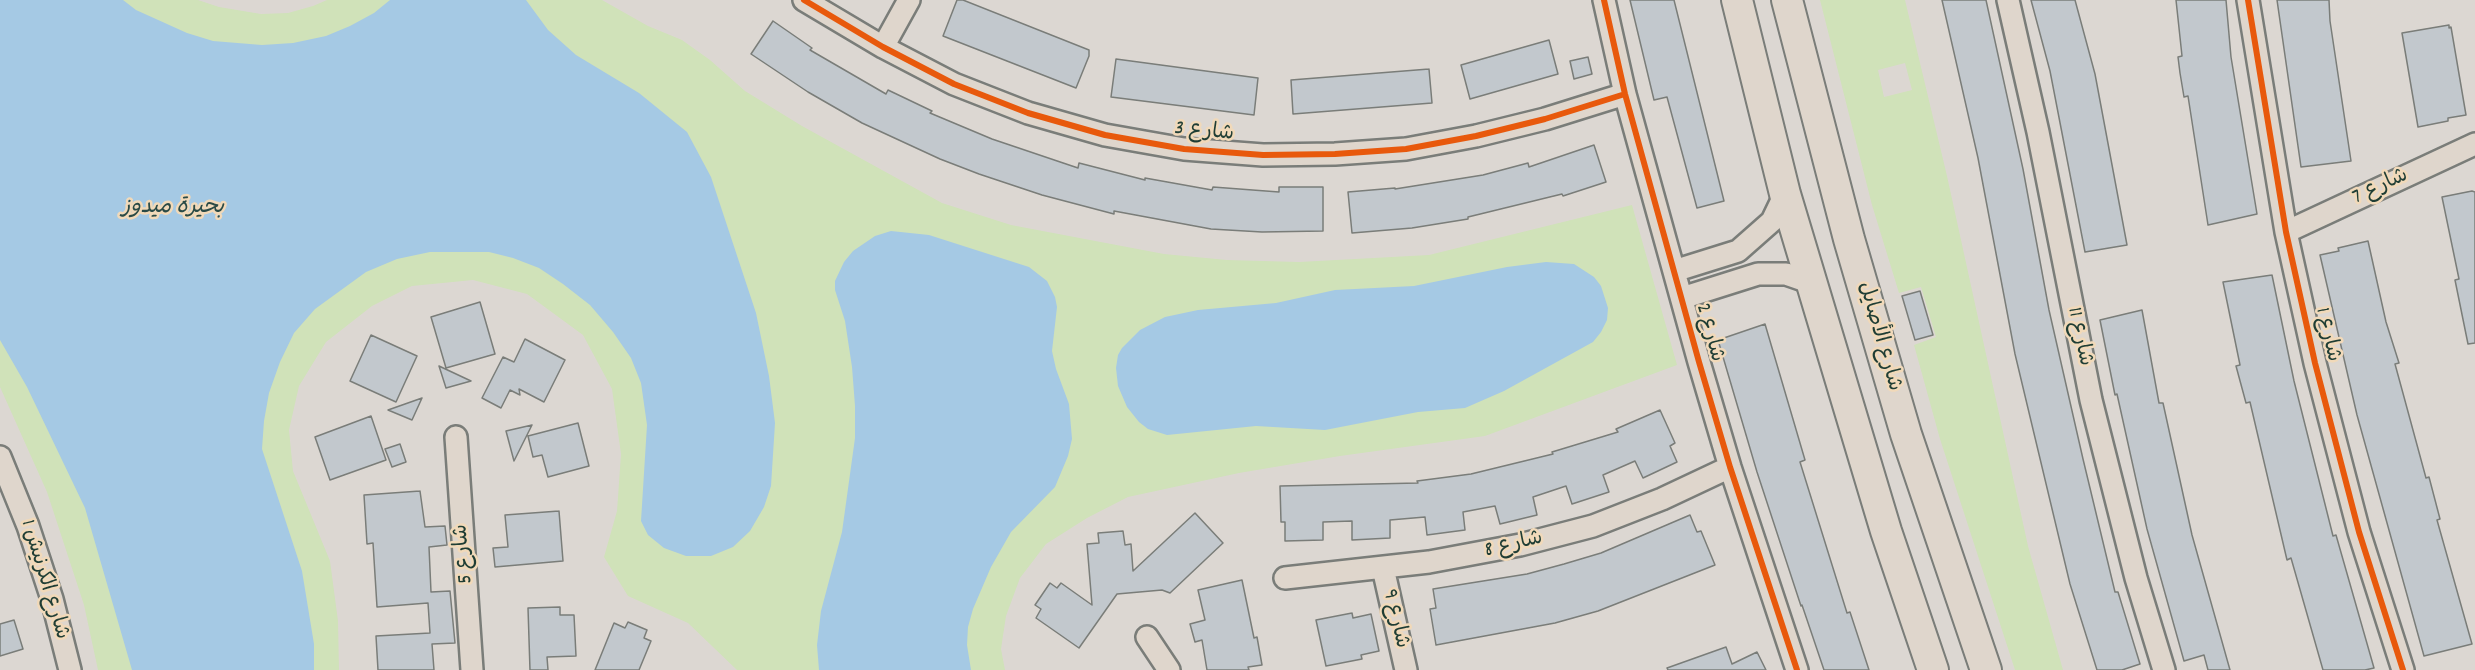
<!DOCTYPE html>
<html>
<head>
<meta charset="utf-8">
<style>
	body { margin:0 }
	canvas { display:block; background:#dcd7d2 }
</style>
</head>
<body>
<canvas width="2475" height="670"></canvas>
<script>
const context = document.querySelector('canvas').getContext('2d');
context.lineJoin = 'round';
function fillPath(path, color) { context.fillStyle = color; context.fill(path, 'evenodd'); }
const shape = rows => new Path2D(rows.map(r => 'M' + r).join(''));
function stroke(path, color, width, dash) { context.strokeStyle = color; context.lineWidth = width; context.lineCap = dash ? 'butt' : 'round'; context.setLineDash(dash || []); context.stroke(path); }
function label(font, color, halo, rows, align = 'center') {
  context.font = font + ' Dekko,"Playpen Sans Arabic",sans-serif'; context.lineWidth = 5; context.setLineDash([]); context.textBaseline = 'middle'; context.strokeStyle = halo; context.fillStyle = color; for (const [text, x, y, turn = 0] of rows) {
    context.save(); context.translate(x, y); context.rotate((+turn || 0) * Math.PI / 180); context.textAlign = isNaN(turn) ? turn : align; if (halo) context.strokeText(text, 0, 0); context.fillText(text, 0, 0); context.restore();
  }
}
const green = shape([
	[0,0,198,0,219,7,261,14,288,13,313,6,327,0,602,0,648,26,682,40,710,60,745,91,802,126,942,203,1011,225,1164,254,1227,260,1299,262,1429,255,1632,205,1677,365,1485,436,1340,456,1239,473,1128,497,1087,518,1046,544,1020,578,1006,616,1001,649,1005,670,737,670,688,623,628,596,604,557,617,511,621,454,612,389,583,335,527,294,473,280,412,286,372,306,326,342,299,386,289,430,293,471,330,561,338,621,339,670,98,670,84,605,47,492,0,387],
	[1820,0,1905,0,1947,176,2028,546,2063,670,2015,670,1940,439,1914,345,1936,337,1921,287,1899,293,1872,205],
	[1905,63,1912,90,1884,97,1878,70]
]);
const water = shape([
	[0,0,123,0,136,10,187,33,213,41,262,45,293,43,326,36,350,26,374,13,390,0,526,0,548,30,576,55,639,93,687,132,711,177,756,313,769,376,775,423,771,486,764,507,750,531,733,547,711,556,686,556,664,548,648,535,641,521,647,425,641,383,631,358,613,332,590,305,563,284,539,268,513,258,489,252,430,252,397,259,366,272,315,309,294,333,280,362,269,393,264,421,262,449,302,571,314,644,314,670,132,670,85,508,27,387,0,340],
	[891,231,929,235,1029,267,1047,281,1055,297,1057,307,1052,351,1056,369,1069,404,1072,439,1068,456,1055,487,1011,532,991,567,973,609,968,627,967,645,971,670,819,670,817,645,821,611,842,532,855,438,855,406,852,367,845,321,835,290,835,281,844,262,853,251,875,236],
	[1546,262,1574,264,1594,277,1601,286,1608,308,1607,320,1601,332,1593,342,1504,391,1465,408,1418,412,1325,430,1256,426,1167,435,1148,429,1139,422,1127,407,1118,386,1116,368,1118,355,1122,348,1140,330,1165,317,1198,310,1276,303,1335,290,1414,286,1507,267]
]);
const building = shape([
	[957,0,963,0,1089,50,1089,56,1076,88,943,36,957,0],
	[1630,0,1674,0,1724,201,1697,208,1667,97,1654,100,1630,0],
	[1942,0,1986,0,2023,169,2049,310,2083,459,2115,592,2118,592,2140,664,2122,670,2097,670,2070,584,2015,354,1978,158,1942,0],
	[2031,0,2075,0,2095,74,2127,245,2085,252,2050,71,2031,0],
	[2176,0,2226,0,2231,57,2257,214,2208,225,2188,96,2184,97,2180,73,2178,57,2182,56,2176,0],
	[2277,0,2329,0,2330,21,2351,161,2301,167,2277,0],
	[773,21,812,48,810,50,886,94,888,90,932,111,930,113,992,139,1078,168,1079,163,1145,180,1145,178,1212,190,1213,187,1279,192,1279,187,1323,187,1323,231,1262,232,1211,229,1114,211,1114,214,1042,195,979,174,940,159,862,123,808,92,751,54,773,21],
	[2449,25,2449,28,2451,27,2466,115,2448,118,2448,121,2418,127,2402,33,2449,25],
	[1549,40,1558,74,1470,99,1461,65,1549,40],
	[1588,57,1592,74,1574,79,1570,61,1588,57],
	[1116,59,1258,78,1254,115,1111,97,1116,59],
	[1429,69,1432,103,1293,114,1291,80,1429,69],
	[1594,145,1606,182,1563,196,1562,194,1468,217,1468,219,1412,228,1352,233,1348,192,1395,188,1395,189,1483,175,1528,163,1529,167,1594,145],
	[2472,191,2475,192,2475,343,2468,344,2455,280,2459,279,2442,197,2472,191],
	[2368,241,2386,322,2399,363,2395,364,2404,397,2426,478,2429,477,2440,519,2437,520,2472,644,2424,656,2357,415,2320,255,2339,251,2338,248,2368,241],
	[2272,275,2294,381,2333,536,2336,535,2374,668,2365,670,2323,670,2291,558,2287,560,2250,402,2246,403,2236,366,2240,365,2223,282,2272,275],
	[1920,291,1933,335,1915,340,1902,296,1920,291],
	[480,302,495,354,446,368,431,317,480,302],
	[2142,310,2159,403,2163,403,2192,535,2230,670,2208,670,2204,655,2184,661,2147,529,2117,394,2115,395,2100,320,2142,310],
	[1765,324,1805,460,1800,462,1847,613,1850,612,1869,670,1824,670,1802,605,1801,606,1757,472,1718,340,1765,324],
	[371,335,417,356,396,402,350,381,371,335],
	[525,339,565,360,544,402,519,389,520,395,510,390,501,408,482,398,503,357,514,362,525,339],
	[439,366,471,381,446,388,439,366],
	[422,398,412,420,388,410,422,398],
	[1660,410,1675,443,1670,446,1677,462,1643,478,1635,461,1603,475,1609,492,1572,504,1566,486,1533,497,1537,515,1500,524,1495,506,1463,512,1465,530,1427,535,1425,517,1390,520,1390,538,1352,540,1352,521,1323,522,1323,540,1285,541,1285,522,1281,522,1280,486,1418,483,1417,481,1471,474,1553,454,1552,452,1618,432,1616,429,1660,410],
	[371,416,386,460,330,480,315,437,371,416],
	[578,423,589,466,548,477,542,455,533,457,528,436,578,423],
	[532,425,514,461,506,431,532,425],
	[400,444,406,462,392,467,385,449,400,444],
	[420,491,425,527,445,526,447,545,429,547,431,592,450,591,455,643,432,644,434,670,378,670,376,636,430,633,428,603,377,607,373,543,367,544,364,495,420,491],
	[559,511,563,561,495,567,493,548,508,547,505,515,559,511],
	[1195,513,1223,543,1170,593,1162,590,1117,594,1079,648,1036,618,1041,609,1035,605,1050,583,1057,588,1061,583,1092,605,1087,544,1099,543,1098,533,1123,531,1125,545,1131,544,1133,571,1195,513],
	[1690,515,1697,532,1701,531,1715,565,1598,611,1555,623,1436,645,1430,609,1436,608,1433,589,1527,574,1564,564,1601,553,1690,515],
	[1242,580,1254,638,1257,637,1262,665,1248,667,1249,670,1207,670,1202,640,1195,642,1190,624,1205,620,1198,590,1242,580],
	[560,607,560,615,574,615,576,656,547,657,548,670,530,670,528,608,560,607],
	[1352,613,1353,618,1371,614,1379,651,1361,655,1362,659,1326,666,1316,620,1352,613],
	[14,620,23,649,0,656,0,624,14,620],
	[628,622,647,630,644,638,651,641,639,670,595,670,614,623,625,628,628,622],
	[1726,647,1732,664,1757,652,1766,670,1668,670,1667,668,1726,647]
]);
const street = shape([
	[804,0,883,47,954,84,1028,113,1105,135,1184,149,1263,155,1335,154,1406,149,1476,136,1545,119,1625,94],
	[1604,0,1625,94,1699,362,1730,467,1797,670],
	[2008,0,2038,132,2091,400,2136,578,2164,670],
	[2248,0,2286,232,2315,363,2359,532,2403,670],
	[883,47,909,0],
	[2286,232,2475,144],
	[1674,271,1738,251,1772,221,1785,194],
	[1682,298,1758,274,1786,274,1812,283],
	[456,437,472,670],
	[0,457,28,526,52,599,70,670],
	[1383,568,1406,670],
	[1285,578,1429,562,1520,545,1593,526,1662,499,1730,467],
	[1147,637,1169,670]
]);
const secondary = shape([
	[1737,0,1785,194,1886,531,1933,670],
	[1787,0,1849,239,1906,434,1986,670]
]);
const cycleway = shape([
	[804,0,883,47,954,84,1028,113,1105,135,1184,149,1263,155,1335,154,1406,149,1476,136,1545,119,1625,94],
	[1604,0,1625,94,1699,362,1730,467,1797,670],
	[2248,0,2286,232,2315,363,2359,532,2403,670]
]);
const streetNames = [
	["شارع 3",1204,133,6],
	["شارع 7",2381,188,-25],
	["شارع 2",1708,333,75],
	["شارع 1",2326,335,77],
	["شارع الأصايل",1878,337,74],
	["شارع 11",2078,337,78],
	["شارع 8",1514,546,-13],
	["شارع 5",465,554,-95],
	["شارع الكرنيش 1",43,580,73],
	["شارع 9",1394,619,77]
];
const waterNames = [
	["بحيرة ميدوز",173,209]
];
fillPath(green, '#d0e2b9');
fillPath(water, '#a5c9e4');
fillPath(building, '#c2c8cd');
stroke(building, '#7a7d79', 1.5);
stroke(street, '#7a7d79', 26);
stroke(secondary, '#7a7d79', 34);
stroke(street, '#dfd6cc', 21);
stroke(secondary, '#dfd6cc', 30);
stroke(cycleway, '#e8590c', 6);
label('21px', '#1f3d34', '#f1d9b9', streetNames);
label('italic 22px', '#2a4a46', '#f1d9b9', waterNames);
</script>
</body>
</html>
